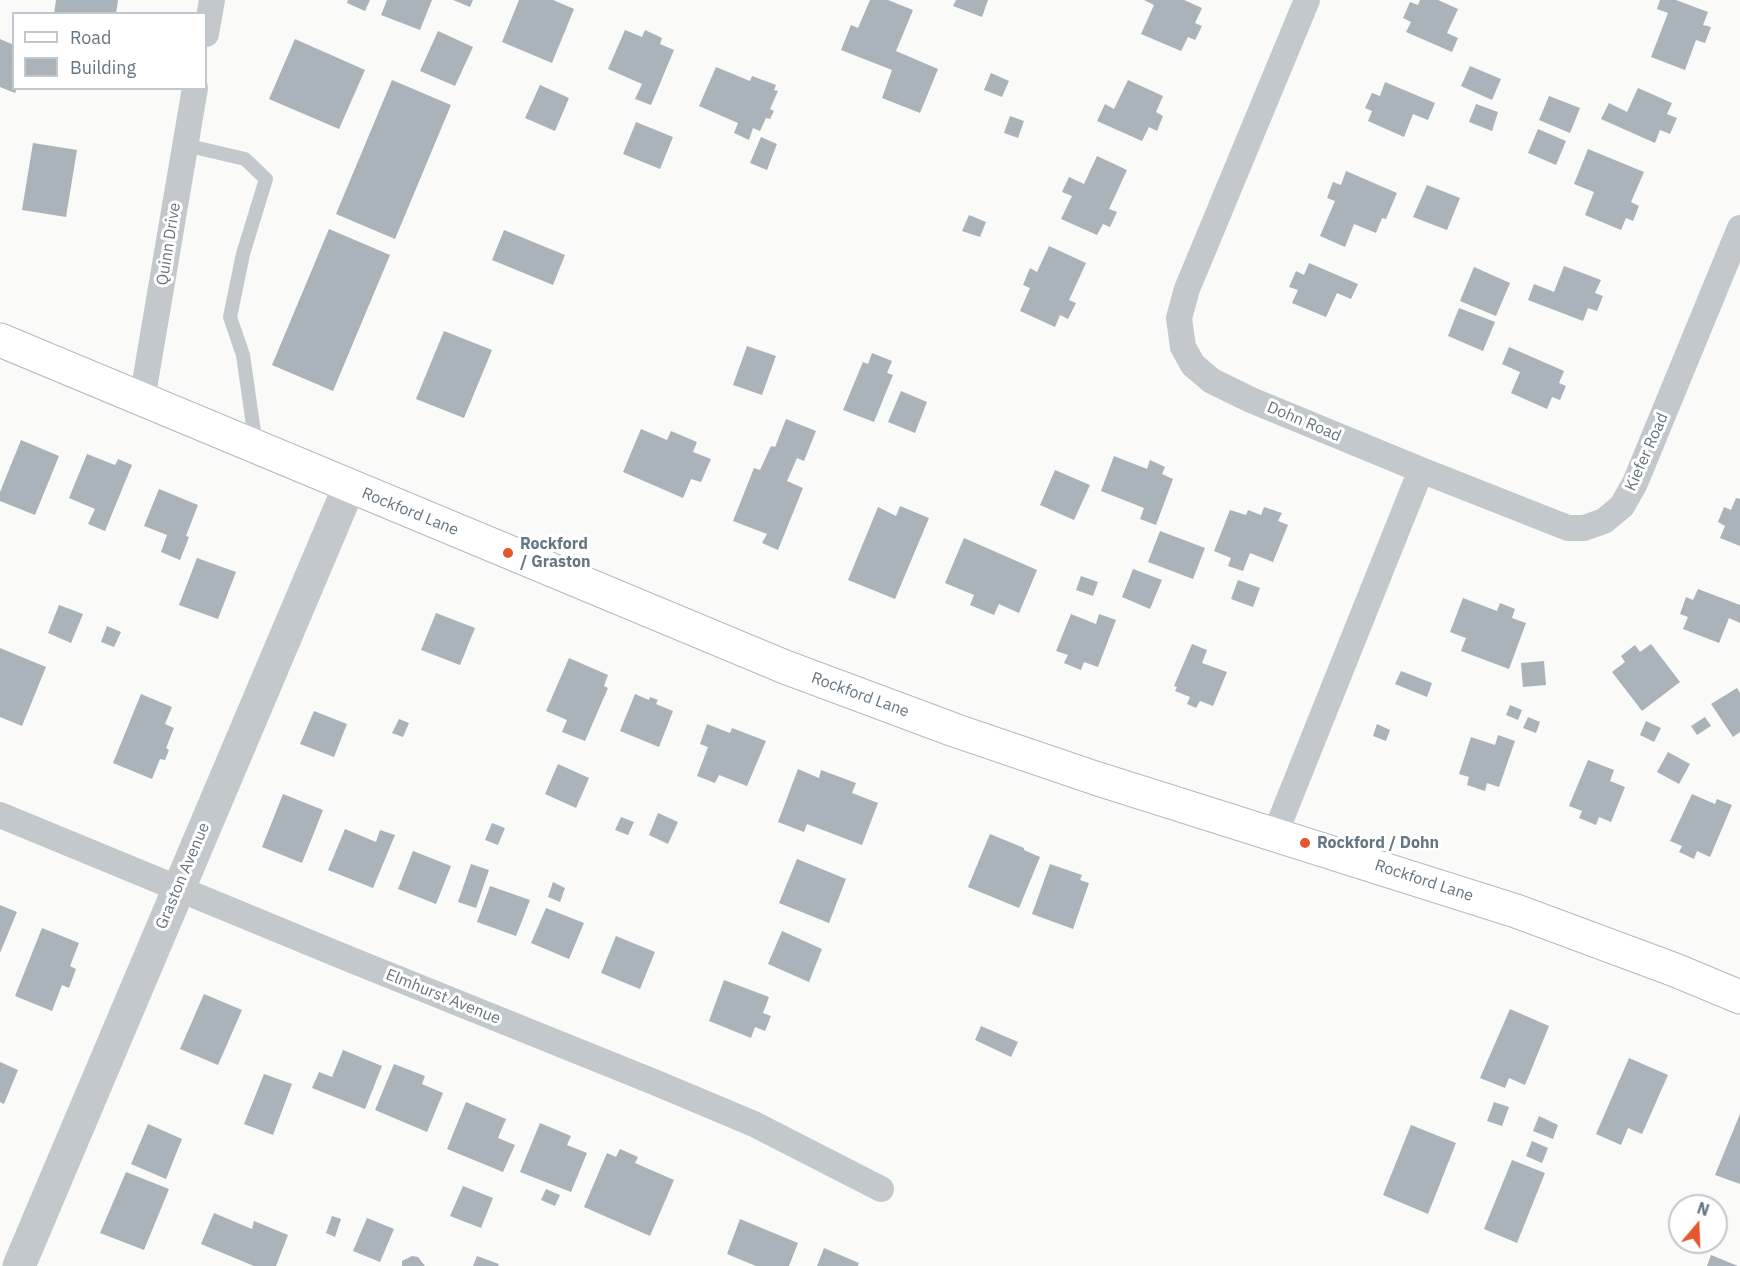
<!DOCTYPE html>
<html>
<head>
<meta charset="utf-8">
<style>
	body { margin:0 }
	#map { position:relative; width:1740px; height:1266px; overflow:hidden; background:#fafaf8; font-family:"IBM Plex Sans",sans-serif }
	canvas { display:block }
	.legend { position:absolute; left:12px; top:12px; width:195px; height:78px; box-sizing:border-box; background:#fff; border:2px solid #c1c8cd; margin:0; padding:8px 10px; list-style:none; font-size:18px; color:#657683 }
	.legend li { display:flex; align-items:center; gap:12px; height:30px }
	.legend b { width:30px; border:2px solid #c1c8cd }
	.north { position:absolute; left:1668px; top:1194px; width:60px; height:60px; box-sizing:border-box; background:#fff; border:2px solid #c1c8cd; border-radius:50%; rotate:19deg; font-size:16px; font-weight:700; line-height:24px; text-align:center; color:#657683 }
	.north::after { content:''; display:block; margin:auto; width:21px; height:27px; background:#e4572e; clip-path:polygon(50% 0,100% 100%,50% 72%,0 100%) }
</style>
</head>
<body>
<div id="map">
<canvas width="1740" height="1266"></canvas>
<ul class="legend">
<li><b style="height:8px;background:#fff"></b>Road</li>
<li><b style="height:16px;background:#aab3b9"></b>Building</li>
</ul>
<div class="north">N</div>
</div>
<script>
const context = document.querySelector('canvas').getContext('2d');
context.lineJoin = 'round';
function fillPath(path, color) { context.fillStyle = color; context.fill(path, 'evenodd'); }
const shape = rows => new Path2D(rows.map(r => 'M' + r).join(''));
function stroke(path, color, width, dash) { context.strokeStyle = color; context.lineWidth = width; context.lineCap = dash ? 'butt' : 'round'; context.setLineDash(dash || []); context.stroke(path); }
function label(font, color, halo, rows, align = 'center') {
  context.font = font + ' "IBM Plex Sans",sans-serif'; context.lineWidth = 6; context.setLineDash([]); context.textBaseline = 'middle'; context.strokeStyle = halo; context.fillStyle = color; for (const [text, x, y, turn = 0] of rows) {
    context.save(); context.translate(x, y); context.rotate((+turn || 0) * Math.PI / 180); context.textAlign = isNaN(turn) ? turn : align; if (halo) context.strokeText(text, 0, 0); context.fillText(text, 0, 0); context.restore();
  }
}
const building = shape([
	[56,0,118,0,116,14,54,14],
	[348,0,370,0,365,11,347,3],
	[387,0,432,0,420,30,381,15],
	[453,0,473,0,470,7],
	[519,0,553,0,574,9,552,63,502,42],
	[870,0,888,0,913,10,896,51,938,69,920,113,882,98,892,70,841,50,851,25,858,28],
	[956,0,988,0,982,17,953,6],
	[1144,0,1184,0,1202,8,1195,23,1202,26,1195,40,1188,37,1181,51,1141,34,1154,5],
	[1420,0,1438,0,1458,9,1447,33,1458,38,1452,52,1406,32,1411,22,1403,18,1410,2,1418,5],
	[1660,0,1676,0,1708,12,1703,25,1711,27,1705,43,1696,40,1685,70,1651,57,1668,13,1657,9],
	[625,30,642,37,645,30,662,38,660,44,674,50,651,105,635,99,642,84,608,69],
	[438,31,473,47,455,86,420,71],
	[0,39,14,45,14,88,17,88,15,93,0,87],
	[295,39,365,70,339,129,269,99],
	[1470,66,1501,79,1492,100,1461,86],
	[716,67,750,81,752,76,776,85,774,90,778,91,770,109,774,111,770,119,766,118,760,131,753,128,749,140,734,133,738,123,699,106],
	[991,73,1009,81,1002,97,984,90],
	[392,80,451,105,395,239,336,214],
	[1128,80,1163,96,1156,112,1163,116,1157,131,1149,127,1142,141,1097,121,1105,104,1114,109],
	[1385,82,1435,103,1428,120,1413,114,1404,137,1368,121,1372,111,1365,108,1372,93,1380,96],
	[540,85,569,98,555,131,525,118],
	[1638,88,1672,103,1667,114,1677,118,1670,134,1660,130,1655,143,1601,119,1609,103,1627,112],
	[1549,96,1580,108,1570,133,1539,120],
	[1476,104,1498,112,1492,131,1469,122],
	[1010,116,1024,121,1018,138,1004,133],
	[636,122,673,137,660,169,623,154],
	[1538,129,1566,141,1556,165,1528,153],
	[761,137,777,144,767,170,750,163],
	[33,143,77,150,66,217,22,210],
	[1588,149,1644,172,1631,202,1639,206,1633,221,1626,218,1621,230,1585,215,1594,192,1574,184],
	[1097,156,1127,170,1109,209,1117,212,1110,227,1103,224,1097,235,1061,219,1072,196,1062,192,1069,177,1084,184],
	[1346,171,1397,193,1386,219,1382,218,1376,233,1354,224,1345,247,1320,236,1335,201,1327,198,1333,182,1341,185],
	[1427,185,1460,198,1447,230,1413,217],
	[969,215,986,222,980,237,962,231],
	[329,229,390,255,333,391,272,365],
	[504,230,565,255,553,285,492,260],
	[1049,246,1086,263,1069,300,1076,303,1068,319,1060,315,1055,327,1020,311,1030,288,1023,285,1030,268,1037,272],
	[1309,263,1358,284,1351,299,1337,293,1326,317,1292,303,1298,290,1289,287,1296,271,1304,275],
	[1564,266,1601,280,1595,293,1603,296,1597,311,1588,308,1583,321,1528,300,1534,284,1554,292],
	[1474,267,1510,283,1496,316,1460,301],
	[1459,308,1495,322,1483,351,1448,336],
	[444,331,492,350,464,418,416,399],
	[747,346,776,356,762,395,733,385],
	[1509,347,1564,371,1559,383,1566,386,1560,400,1552,397,1547,409,1511,393,1520,372,1502,364],
	[872,353,892,361,887,373,893,375,874,422,843,410,863,362,868,364],
	[901,391,927,402,915,433,888,422],
	[786,419,816,431,804,461,797,458,787,481,803,488,778,550,762,543,767,534,733,521,754,468,760,470,771,446,775,447],
	[641,429,667,440,671,431,697,442,693,452,711,459,701,482,691,479,683,498,623,472],
	[21,440,59,456,35,515,0,501,0,492],
	[87,454,115,465,118,459,132,465,105,531,88,524,95,509,69,498],
	[1114,456,1147,469,1150,460,1165,467,1162,474,1173,479,1156,525,1140,519,1144,508,1101,491],
	[1055,470,1090,485,1074,520,1040,505],
	[159,489,198,505,186,536,189,537,180,560,161,552,167,535,144,526],
	[1736,498,1740,499,1740,546,1720,538,1725,526,1718,522,1724,507,1731,510],
	[900,506,929,518,895,599,848,580,878,507,896,516],
	[1264,507,1282,513,1278,521,1288,525,1273,562,1250,553,1243,571,1228,566,1231,558,1214,551,1230,510,1246,515,1248,510,1261,515],
	[1160,531,1205,548,1193,579,1148,562],
	[964,538,1037,570,1019,613,999,604,994,615,970,605,974,595,945,583],
	[197,558,236,572,218,619,179,605],
	[1133,569,1162,580,1150,609,1122,597],
	[1081,576,1098,582,1093,596,1076,590],
	[1238,580,1260,588,1253,607,1231,599],
	[1698,589,1740,605,1740,623,1729,618,1719,643,1683,629,1688,617,1680,614,1686,597,1693,600],
	[1463,598,1497,611,1500,603,1515,609,1512,618,1526,623,1509,669,1461,651,1466,638,1450,632],
	[59,605,83,614,71,643,48,633],
	[436,613,475,628,460,665,421,650],
	[1071,614,1096,624,1099,614,1116,620,1098,667,1084,662,1081,670,1064,663,1068,655,1056,651],
	[107,626,121,632,114,647,101,642],
	[1192,644,1207,650,1202,663,1227,672,1213,706,1200,701,1196,708,1187,704,1190,697,1175,691,1177,687,1174,686],
	[1651,644,1680,682,1642,711,1612,672,1625,662,1621,656,1635,645,1640,652],
	[0,648,46,667,22,726,0,717],
	[569,658,608,675,604,686,608,688,585,741,562,732,567,720,546,711],
	[1544,661,1546,685,1523,687,1521,663],
	[1401,671,1432,683,1427,697,1395,684],
	[1737,688,1740,693,1740,732,1733,737,1711,704],
	[141,694,172,707,165,724,174,728,166,748,169,750,165,760,160,759,152,779,113,763],
	[635,694,649,700,650,697,658,700,656,704,673,711,659,747,620,731],
	[1510,705,1522,710,1518,720,1506,715],
	[314,711,347,724,334,757,300,744],
	[1528,717,1540,722,1536,733,1523,728],
	[1705,717,1711,726,1697,735,1691,726],
	[399,719,409,723,403,737,392,733],
	[1646,721,1661,728,1654,742,1640,735],
	[707,724,730,733,732,728,766,741,747,786,719,775,715,783,697,776,708,747,700,744],
	[1377,724,1390,730,1386,741,1373,736],
	[1498,735,1515,741,1499,787,1487,783,1485,791,1467,785,1469,777,1459,774,1471,737,1495,745],
	[1668,752,1690,764,1679,784,1657,772],
	[1588,760,1614,770,1610,781,1625,787,1611,822,1599,817,1596,825,1579,818,1582,811,1569,806],
	[558,764,589,778,576,808,545,794],
	[798,769,819,778,821,770,856,783,852,793,878,803,862,845,807,824,804,832,778,822],
	[283,794,323,810,302,863,262,847],
	[1692,794,1715,804,1717,799,1732,805,1710,857,1697,851,1694,859,1679,852,1682,846,1670,841],
	[658,813,678,822,668,844,649,835],
	[621,817,634,822,628,835,615,830],
	[492,823,505,828,498,845,485,840],
	[345,829,376,842,380,830,395,835,373,888,328,870],
	[990,834,1024,848,1024,850,1040,857,1019,908,968,887],
	[413,851,451,866,436,904,398,889],
	[797,859,846,879,829,923,779,903],
	[471,864,489,870,476,908,458,902],
	[1050,864,1082,875,1080,880,1089,883,1073,929,1032,914],
	[553,882,565,888,560,902,548,897],
	[490,886,530,900,516,936,477,922],
	[0,905,17,912,0,953],
	[546,908,584,923,569,959,531,943],
	[42,928,79,943,70,966,76,969,69,988,62,985,52,1011,15,996],
	[782,931,822,949,809,982,768,964],
	[616,936,655,952,640,989,601,973],
	[724,980,769,997,763,1013,771,1016,765,1031,755,1027,751,1038,709,1021],
	[204,994,242,1010,218,1065,180,1049],
	[1510,1009,1549,1026,1525,1085,1509,1078,1505,1088,1480,1078],
	[981,1026,1018,1042,1011,1057,975,1040],
	[343,1050,382,1066,365,1109,312,1088,319,1072,332,1077],
	[1629,1058,1668,1075,1642,1134,1628,1128,1621,1145,1596,1134],
	[0,1062,18,1070,4,1104,0,1102],
	[394,1064,425,1076,422,1084,443,1093,427,1132,375,1110],
	[264,1074,292,1084,273,1135,244,1124],
	[466,1102,506,1119,498,1138,515,1145,503,1172,447,1149],
	[1494,1102,1509,1107,1502,1126,1487,1121],
	[1740,1114,1740,1184,1715,1175],
	[1539,1116,1558,1125,1553,1139,1533,1131],
	[540,1123,571,1136,567,1145,587,1153,571,1192,520,1172],
	[148,1124,182,1139,166,1179,131,1164],
	[1411,1125,1456,1143,1428,1214,1383,1195],
	[1532,1141,1548,1148,1542,1163,1526,1156],
	[620,1149,638,1157,635,1163,674,1180,650,1236,584,1207,607,1153,616,1157],
	[1512,1160,1545,1173,1517,1243,1484,1229],
	[126,1172,169,1189,144,1250,100,1233],
	[463,1186,493,1198,481,1228,450,1216],
	[546,1189,560,1195,555,1206,541,1200],
	[214,1213,252,1229,254,1221,288,1235,276,1266,254,1266,201,1244],
	[332,1216,341,1219,335,1237,326,1233],
	[367,1218,394,1229,380,1262,353,1251],
	[740,1219,798,1243,789,1266,756,1266,727,1254],
	[824,1248,859,1263,858,1266,817,1266],
	[1711,1255,1738,1266,1707,1266],
	[412,1256,418,1257,425,1266,402,1266,402,1261],
	[477,1256,499,1264,498,1266,473,1266]
]);
const service = shape([
	[185,145,245,159,266,179,243,254,230,317,243,355,256,446]
]);
const minor = shape([
	[1307,0,1187,289,1179,318,1183,347,1193,365,1212,381,1251,400,1421,470,1568,528,1584,528,1604,521,1622,506,1635,483,1740,228],
	[206,34,212,0],
	[142,400,195,88],
	[0,815,349,959,654,1082,754,1124,881,1189],
	[1275,834,1421,470]
]);
const tertiary = shape([
	[19,1266,349,487]
]);
const secondary = shape([
	[0,340,785,667,954,730,1095,778,1516,911,1675,970,1740,997]
]);
const markers = [
	[508,553,6,"#e4572e"],
	[1305,843,6,"#e4572e"]
];
const streetNames = [
	["Quinn Drive",169,244,-81],
	["Dohn Road",1304,422,23],
	["Kiefer Road",1647,452,-66],
	["Rockford Lane",410,512,22],
	["Rockford Lane",860,695,20],
	["Graston Avenue",183,876,-67],
	["Rockford Lane",1424,881,18],
	["Elmhurst Avenue",443,997,22]
];
const poiNames = [
	["Rockford",520,544],
	["/ Graston",520,562],
	["Rockford / Dohn",1317,843]
];
fillPath(building, '#aab3b9');
stroke(secondary, '#b3babf', 35);
stroke(service, '#c3c8cc', 14);
stroke(minor, '#c3c8cc', 26);
stroke(tertiary, '#c3c8cc', 33);
stroke(secondary, '#fff', 33);
for (const [x, y, r, color] of markers) { const dot = new Path2D(); dot.arc(x, y, r, 0, 2 * Math.PI); context.fillStyle = color; context.fill(dot); stroke(dot, '#fff', 2); }
label('16px', '#657683', '#fff', streetNames);
label('bold 16px', '#657683', '#fff', poiNames, 'left');
</script>
</body>
</html>
